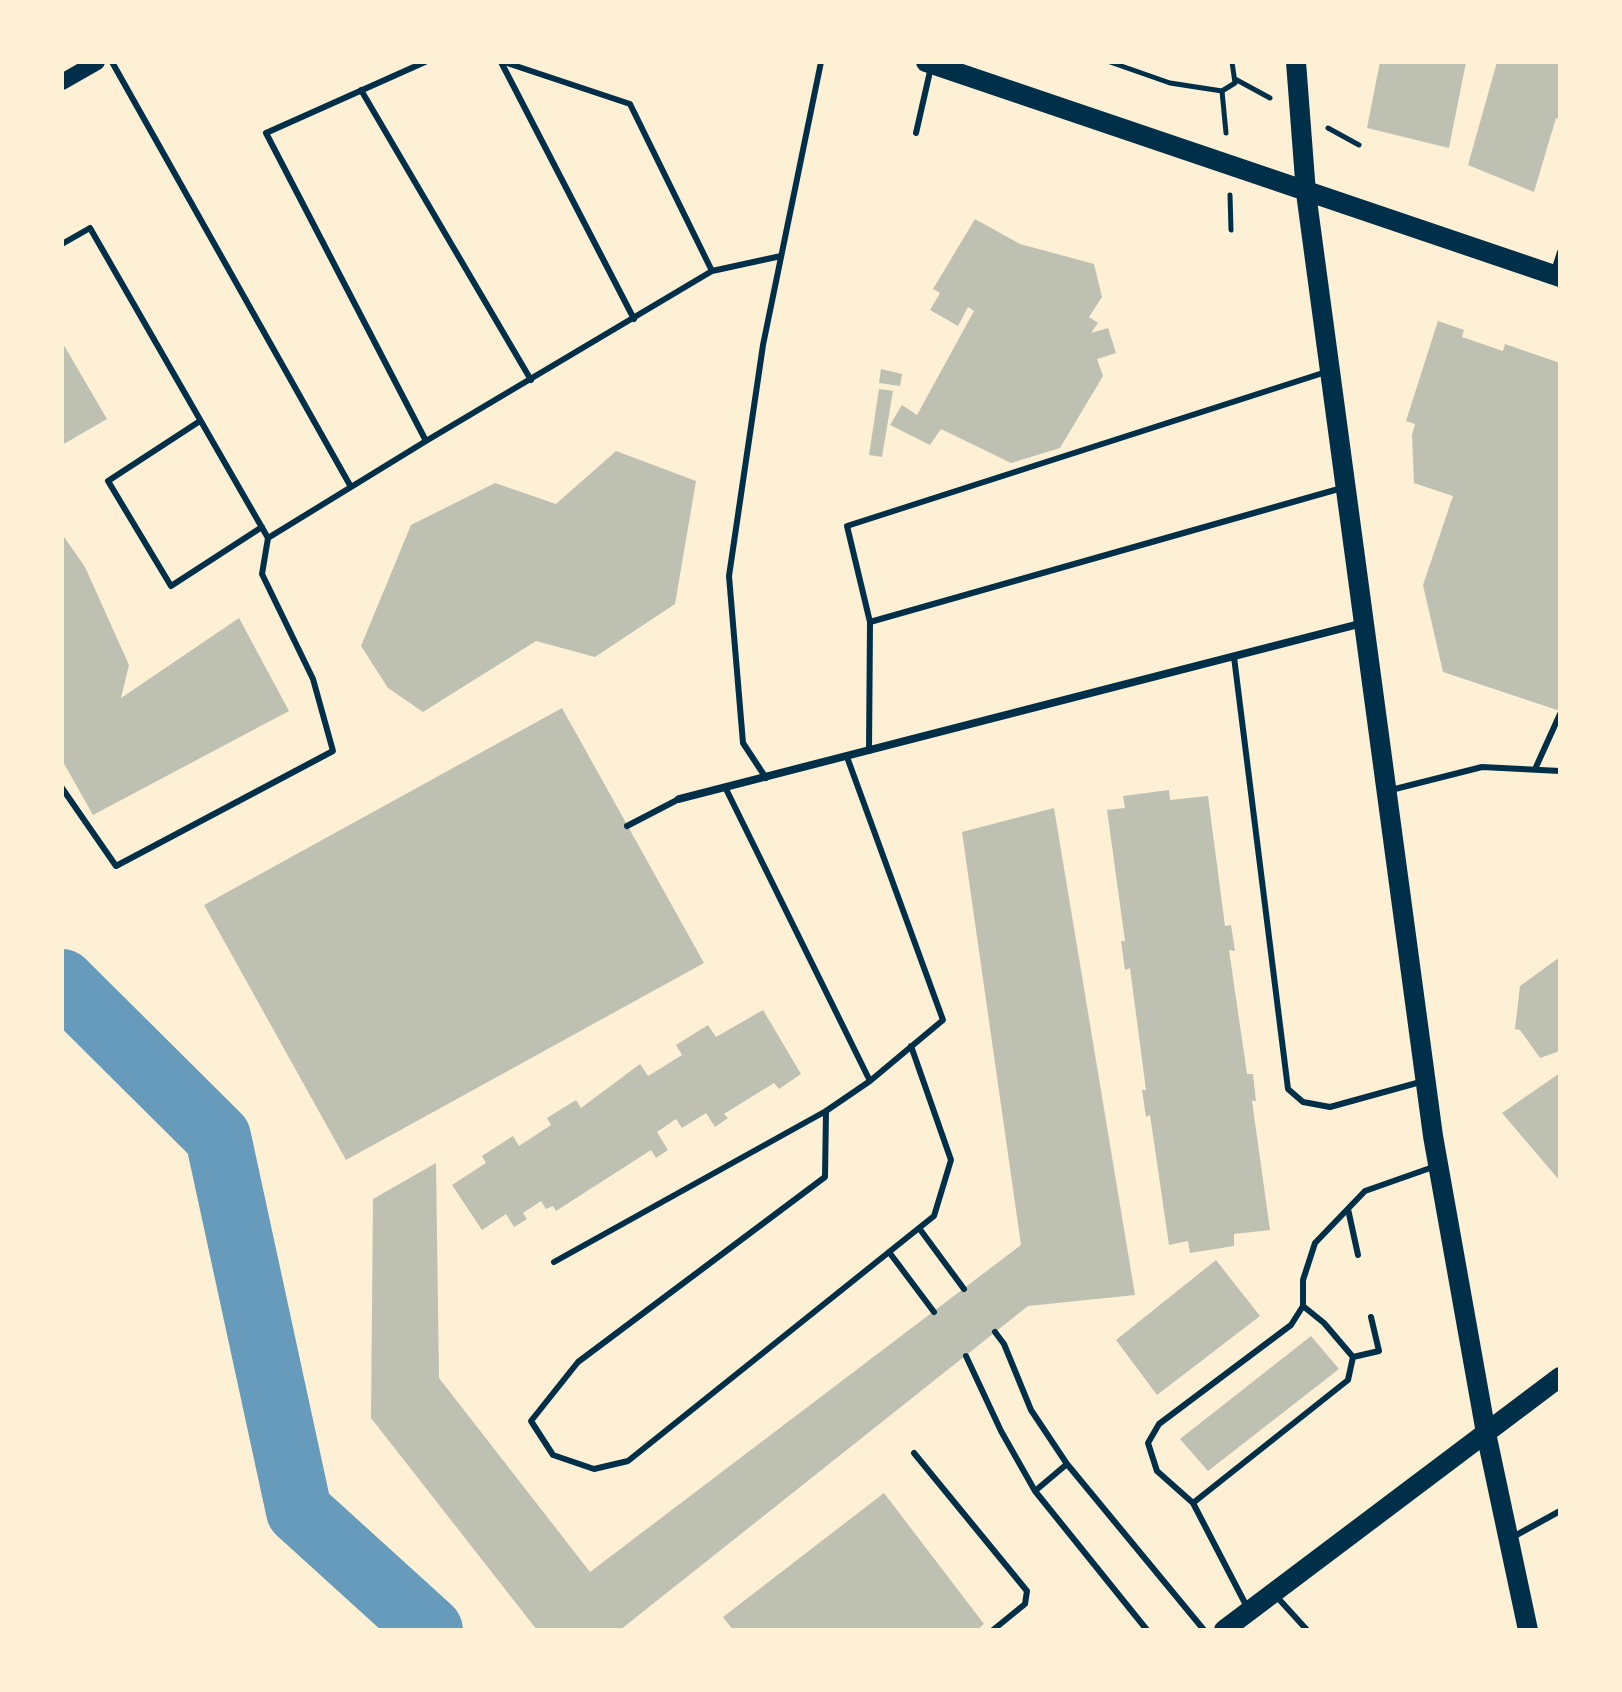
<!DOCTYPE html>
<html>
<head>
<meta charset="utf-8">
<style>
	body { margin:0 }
	#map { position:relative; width:1622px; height:1692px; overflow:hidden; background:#fdf0d5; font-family:Poppins,sans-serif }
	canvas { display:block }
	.frame { position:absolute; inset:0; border:64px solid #fdf0d5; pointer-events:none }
</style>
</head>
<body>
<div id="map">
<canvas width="1622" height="1692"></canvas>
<div class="frame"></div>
</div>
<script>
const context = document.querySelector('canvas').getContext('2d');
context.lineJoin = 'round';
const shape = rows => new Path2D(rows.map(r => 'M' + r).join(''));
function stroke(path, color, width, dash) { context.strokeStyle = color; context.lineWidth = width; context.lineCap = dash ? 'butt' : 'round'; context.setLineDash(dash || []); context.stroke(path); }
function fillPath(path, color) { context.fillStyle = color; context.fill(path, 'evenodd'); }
const river = shape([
	[62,982,218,1137,299,1511,430,1630]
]);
const building = shape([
	[1380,62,1466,62,1449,148,1367,128],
	[1497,62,1560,62,1560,120,1556,118,1534,192,1468,165],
	[975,219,1020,244,1094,264,1102,297,1089,317,1098,323,1091,333,1108,328,1116,353,1097,359,1103,376,1060,448,1011,463,941,429,930,445,890,425,902,405,917,415,974,311,968,307,958,326,930,310,940,293,933,289],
	[1438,321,1464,330,1462,337,1503,351,1505,344,1560,363,1560,711,1443,672,1423,585,1453,496,1414,483,1412,435,1415,424,1406,421],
	[62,342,107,419,62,445],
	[881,369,902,374,900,386,879,383],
	[879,389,893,391,882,457,869,455],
	[616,451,696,481,675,604,595,657,536,641,423,712,388,688,361,646,411,525,495,483,556,504],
	[62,534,85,567,129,665,121,698,239,618,289,711,93,815,62,760],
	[562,708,704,963,346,1160,204,905],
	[1169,790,1170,800,1208,796,1225,926,1231,925,1235,951,1229,950,1247,1074,1253,1074,1256,1101,1252,1101,1270,1230,1234,1234,1234,1246,1190,1253,1188,1241,1169,1245,1150,1115,1146,1117,1142,1090,1146,1090,1130,968,1125,970,1121,941,1125,941,1107,810,1125,808,1123,796],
	[1054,808,1135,1295,1028,1306,620,1630,537,1630,371,1418,373,1199,436,1163,439,1378,590,1572,1021,1245,962,832],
	[1560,957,1560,1051,1540,1058,1520,1030,1515,1029,1520,986],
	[763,1010,801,1074,779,1089,774,1083,724,1114,728,1118,715,1127,706,1113,682,1128,676,1119,657,1132,668,1150,656,1158,651,1150,556,1211,553,1206,546,1209,541,1201,523,1213,527,1219,514,1227,506,1214,482,1230,452,1185,486,1163,482,1156,513,1136,519,1146,551,1125,547,1118,576,1100,581,1108,640,1064,648,1076,682,1055,676,1045,708,1025,716,1037],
	[1560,1073,1560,1181,1502,1113],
	[1216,1260,1260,1316,1157,1395,1116,1340],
	[1311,1336,1339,1369,1208,1471,1180,1439],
	[884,1493,984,1624,977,1630,733,1630,723,1617]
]);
const path = shape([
	[1110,62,1170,83,1222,91,1235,83,1232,62],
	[1235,79,1270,98],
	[1222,91,1226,133],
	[1328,128,1359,145],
	[1230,195,1231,230]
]);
const service = shape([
	[112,62,351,487],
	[425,62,266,133,426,441,712,271],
	[501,62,634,319],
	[504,62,630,104,712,271,781,256],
	[361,90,531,380],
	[916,133,931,67],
	[62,244,90,228,268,538,262,574,313,679,333,751,116,866,62,788],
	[1554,271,1560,252],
	[1326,372,847,526,870,622,1342,488],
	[200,421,108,481,171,586,262,527],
	[268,538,426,441],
	[1234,657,1288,1089,1303,1102,1330,1107,1424,1081],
	[869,751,870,622],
	[1536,767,1560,714],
	[766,778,743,743,729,576,763,345,821,62],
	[726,789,870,1081],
	[1391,790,1482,767,1560,771],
	[627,826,679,799],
	[826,1111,825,1177,578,1362,531,1421,553,1455,594,1469,628,1461,934,1216,951,1160,911,1046],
	[1348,1209,1358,1255],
	[919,1228,964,1289],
	[889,1252,934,1312],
	[554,1262,826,1111,870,1081,943,1020,847,757],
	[995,1332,1004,1344,1031,1410,1067,1464,1204,1630],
	[966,1356,1001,1431,1035,1491,1147,1630],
	[1353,1357,1379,1351,1371,1317],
	[914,1453,1027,1591,1025,1604,993,1630],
	[1035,1491,1067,1464],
	[1193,1503,1348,1380,1353,1357,1324,1323,1303,1306],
	[1511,1538,1560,1511],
	[1277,1597,1307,1630],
	[1247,1607,1193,1503,1157,1471,1148,1443,1159,1424,1291,1325,1303,1306,1303,1280,1315,1243,1365,1191,1436,1166]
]);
const minor = shape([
	[679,799,1363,623]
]);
const secondary = shape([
	[62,82,97,62]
]);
const primary = shape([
	[926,62,1560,277],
	[1296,62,1306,193,1433,1136,1486,1433,1528,1630],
	[1224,1630,1560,1377]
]);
stroke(river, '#669bbc', 66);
fillPath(building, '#bec0b2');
stroke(path, '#003049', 5);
stroke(service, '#003049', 6);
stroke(minor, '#003049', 8);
stroke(secondary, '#003049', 16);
stroke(primary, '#003049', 20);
</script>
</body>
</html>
